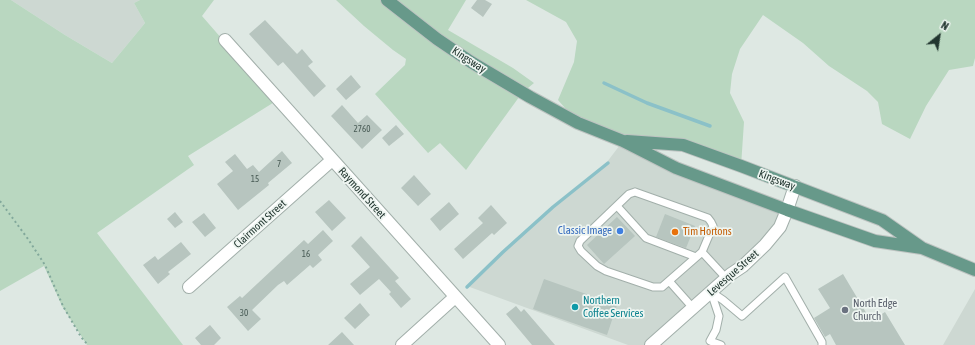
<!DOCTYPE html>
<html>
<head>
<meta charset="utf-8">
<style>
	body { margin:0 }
	#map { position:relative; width:975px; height:345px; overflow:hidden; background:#dee8e3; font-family:"Asap Condensed",sans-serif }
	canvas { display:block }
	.north { position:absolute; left:919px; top:16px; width:40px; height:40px; -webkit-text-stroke:3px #eef5f1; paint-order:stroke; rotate:30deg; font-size:11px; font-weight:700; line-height:16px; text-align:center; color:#223630 }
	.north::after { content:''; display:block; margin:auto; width:14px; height:18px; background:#223630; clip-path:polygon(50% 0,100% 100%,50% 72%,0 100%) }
</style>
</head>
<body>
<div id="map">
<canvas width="975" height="345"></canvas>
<div class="north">N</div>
</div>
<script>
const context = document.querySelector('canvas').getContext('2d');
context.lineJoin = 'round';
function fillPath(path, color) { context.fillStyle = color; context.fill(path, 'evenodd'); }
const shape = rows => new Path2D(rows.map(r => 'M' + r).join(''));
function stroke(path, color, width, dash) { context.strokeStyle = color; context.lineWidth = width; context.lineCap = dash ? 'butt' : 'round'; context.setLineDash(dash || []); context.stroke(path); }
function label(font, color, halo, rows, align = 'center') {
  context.font = font + ' "Asap Condensed",sans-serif'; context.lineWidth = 3.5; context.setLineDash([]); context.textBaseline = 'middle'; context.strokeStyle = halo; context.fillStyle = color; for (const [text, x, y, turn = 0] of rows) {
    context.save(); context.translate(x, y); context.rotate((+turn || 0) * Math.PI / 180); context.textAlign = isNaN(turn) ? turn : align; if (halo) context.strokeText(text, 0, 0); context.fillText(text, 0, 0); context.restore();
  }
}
const built = shape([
	[11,0,140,0,134,3,145,23,112,63,65,35],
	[623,141,787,210,780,227,650,345,628,345,467,286,503,251,552,207,607,162],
	[975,289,975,345,943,345]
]);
const green = shape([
	[0,0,11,0,65,35,112,63,145,23,134,3,140,0,214,0,202,16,276,101,188,156,194,165,97,233,183,345,87,345,62,306,44,266,0,291],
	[336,0,466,0,448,30,513,68,534,83,522,93,466,170,440,143,428,153,375,94,405,65,406,59,393,50,364,26],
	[526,0,975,0,975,58,973,66,949,70,926,106,910,139,882,124,878,102,867,91,829,66,803,43,763,15,740,49,732,74,730,93,744,122,741,166,683,145,623,141,578,123,558,100,574,62,577,41,566,22]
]);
const stream = shape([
	[604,83,647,103,710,126],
	[467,287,503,252,553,207,608,163]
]);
const building = shape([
	[477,0,485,0,492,4,483,17,471,8],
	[265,20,297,54,302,49,313,62,308,66,326,86,314,97,283,62,278,66,249,34],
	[351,75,361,87,346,100,336,89],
	[342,105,358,123,367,115,382,130,362,149,331,116],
	[396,125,404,134,389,146,382,138],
	[282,151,292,163,268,183,269,185,238,210,217,184,233,171,225,162,235,154,247,169,253,165,259,172],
	[414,175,431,194,418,206,401,188],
	[329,200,346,218,332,231,315,212],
	[449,202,459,214,440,231,430,219],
	[491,205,507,223,494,235,492,233,463,259,454,249,483,223,478,218],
	[175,212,183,222,175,228,167,219],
	[204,213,216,228,205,237,192,222],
	[665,214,695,226,686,248,656,237],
	[617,217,635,236,604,264,587,245],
	[323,230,333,241,318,255,322,260,313,268,310,265,287,285,284,281,278,285,252,310,261,319,248,331,227,307,240,296,242,298,304,240,308,244],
	[361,236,399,278,395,281,411,299,401,308,389,294,391,292,379,279,360,295,350,284,370,267,351,246],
	[181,242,191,254,168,272,170,274,158,284,143,265,155,256,158,260],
	[843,274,871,321,885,312,905,345,836,345,830,334,825,337,814,318,830,308,818,289],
	[544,279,617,305,607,335,533,309],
	[360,303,370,315,355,329,344,318],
	[516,306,521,312,524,309,555,345,532,345,506,314],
	[210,325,221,338,214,345,201,345,195,338],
	[342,332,354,345,328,345]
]);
const path = shape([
	[0,201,28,239,45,265,63,306,81,337,88,345]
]);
const service = shape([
	[635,192,708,218,711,222,713,226,702,252,662,287,653,287,606,271,597,266,581,251,578,246,580,241,629,194,635,192],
	[617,206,646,238,696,257],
	[702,252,726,278],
	[669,281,693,308],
	[711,292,723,300,742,316,785,277,822,342,822,345],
	[711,292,719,316,716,330,710,341,721,345]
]);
const minor = shape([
	[225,40,499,345],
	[189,287,332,160],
	[402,345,455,297]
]);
const tertiary = shape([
	[651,345,731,274,743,266,765,245,780,227,787,210,795,186]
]);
const primary = shape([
	[387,0,437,39,471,62,530,97,578,123,623,141,676,168,787,210,875,241,922,248],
	[627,141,683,145,741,166,882,220,922,248,975,270]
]);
const markers = [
	[620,231,4,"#3f7fe0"],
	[675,232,4,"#e8710a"],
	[575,307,4,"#0f9aa8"],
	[845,310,4,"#6b7280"]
];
const numberNames = [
	["2760",362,129],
	["7",279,164],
	["15",255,179],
	["16",306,254],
	["30",244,313]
];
const streetNames = [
	["Kingsway",469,60,33],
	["Kingsway",777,180,21],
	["Raymond Street",362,193,48],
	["Clairmont Street",260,224,-42],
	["Levesque Street",733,273,-41]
];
const shopNames = [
	["Classic Image",612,231]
];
const foodNames = [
	["Tim Hortons",683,232]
];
const cultureNames = [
	["Northern",583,301],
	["Coffee Services",583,314]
];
const worshipNames = [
	["North Edge",853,304],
	["Church",853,317]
];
fillPath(built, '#cdd8d2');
fillPath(green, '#b9d7c0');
stroke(stream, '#8bc1c8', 3.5);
fillPath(building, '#b7c5bf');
stroke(service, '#a2afaa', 9);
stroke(minor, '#a2afaa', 14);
stroke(tertiary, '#a2afaa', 14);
stroke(primary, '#bdc3c1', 14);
stroke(path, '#82a89b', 2, [2, 3]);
stroke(service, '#fff', 7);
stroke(minor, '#fff', 12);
stroke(tertiary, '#fff', 12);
stroke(primary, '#67998a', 12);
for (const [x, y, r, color] of markers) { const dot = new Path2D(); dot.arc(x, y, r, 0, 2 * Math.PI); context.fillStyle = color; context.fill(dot); stroke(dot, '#eef5f1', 1.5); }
label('9px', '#475a54', null, numberNames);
label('11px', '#223630', '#eef5f1', streetNames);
label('11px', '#366cbe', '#eef5f1', shopNames, 'right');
label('11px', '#c56008', '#eef5f1', foodNames, 'left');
label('11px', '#0d838f', '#eef5f1', cultureNames, 'left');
label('11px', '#5b616d', '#eef5f1', worshipNames, 'left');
</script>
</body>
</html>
